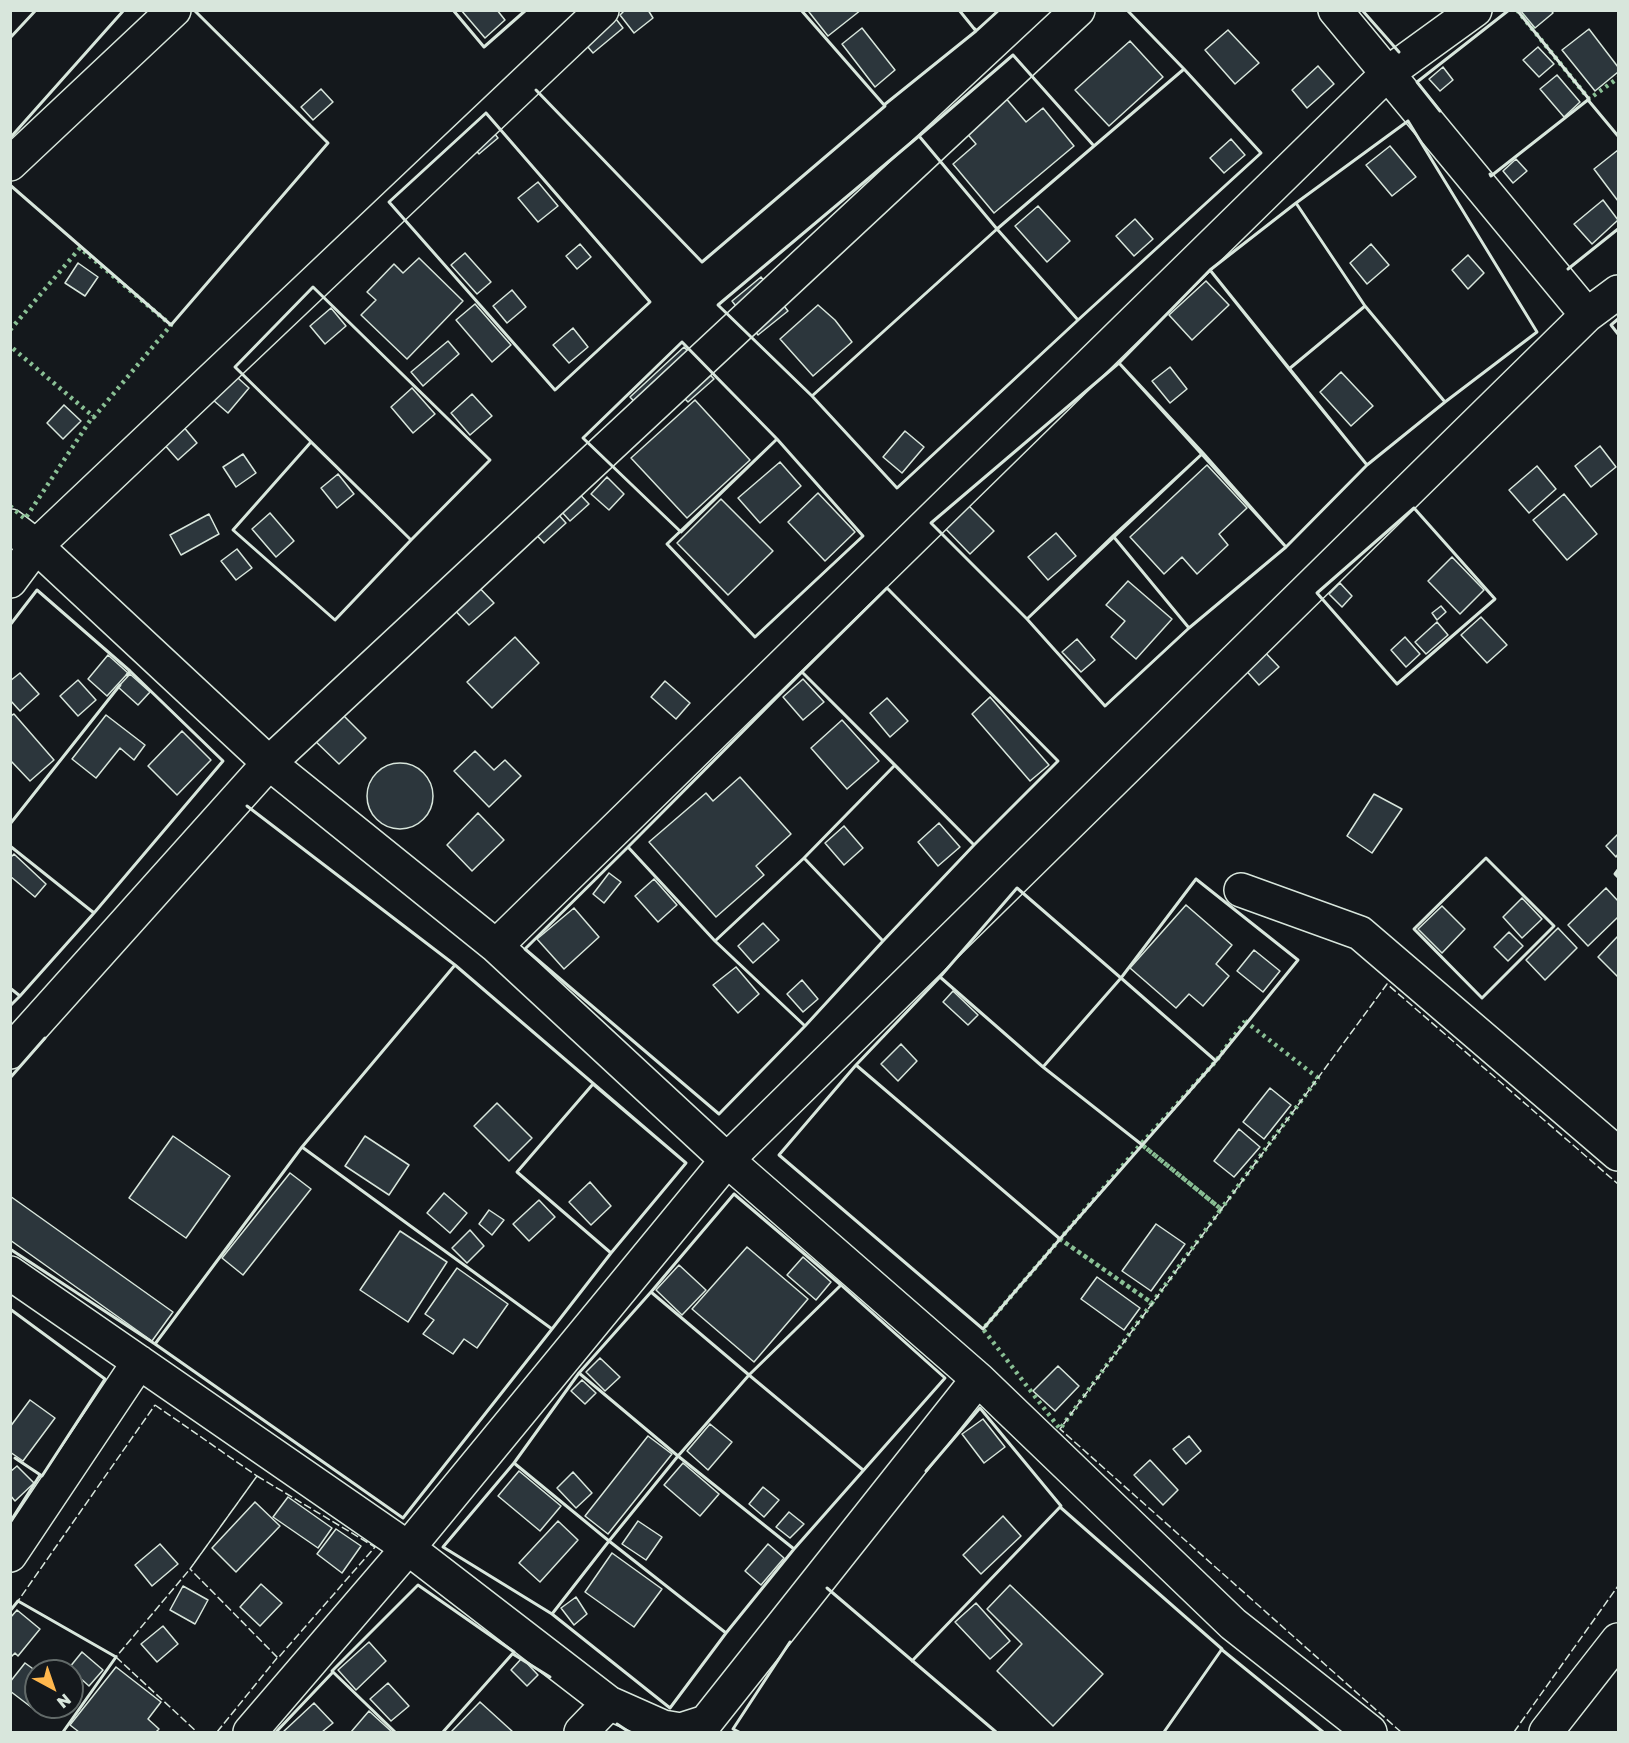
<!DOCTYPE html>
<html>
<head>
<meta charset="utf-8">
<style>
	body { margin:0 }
	#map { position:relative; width:1629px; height:1743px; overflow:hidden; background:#14181c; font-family:"Golos Text",sans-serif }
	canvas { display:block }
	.frame { position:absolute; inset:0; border:12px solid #d8e6dc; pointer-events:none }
	.north { position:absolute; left:24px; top:1659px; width:60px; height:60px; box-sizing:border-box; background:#14181c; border:2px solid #626a69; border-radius:50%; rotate:140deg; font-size:16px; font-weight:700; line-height:24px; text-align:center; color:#d8e6dc }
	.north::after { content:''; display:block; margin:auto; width:21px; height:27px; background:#ffb74d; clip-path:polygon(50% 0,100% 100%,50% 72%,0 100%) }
</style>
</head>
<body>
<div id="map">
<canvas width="1629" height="1743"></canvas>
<div class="frame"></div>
<div class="north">N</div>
</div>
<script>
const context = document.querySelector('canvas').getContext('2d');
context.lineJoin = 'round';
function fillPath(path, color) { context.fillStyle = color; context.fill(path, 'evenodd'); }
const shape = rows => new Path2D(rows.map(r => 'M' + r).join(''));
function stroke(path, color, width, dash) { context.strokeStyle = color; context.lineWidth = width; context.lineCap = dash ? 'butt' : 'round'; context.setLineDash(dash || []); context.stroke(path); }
const building = shape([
	[461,10,497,10,505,20,485,38,461,10],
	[609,10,623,28,593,53,577,34,609,10],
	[625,10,648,10,653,18,634,33,620,15,625,10],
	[812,10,861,10,828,36,809,12,812,10],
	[1520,10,1551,10,1553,13,1535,28,1520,10],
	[862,28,895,70,875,87,842,44,862,28],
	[1589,29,1618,67,1618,72,1595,91,1562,50,1589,29],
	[1228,30,1259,63,1235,84,1205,50,1228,30],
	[1130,41,1163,77,1109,126,1075,90,1130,41],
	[1538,47,1554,64,1539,77,1523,60,1538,47],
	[1318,66,1334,84,1307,108,1292,90,1318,66],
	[1443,67,1453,80,1440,91,1429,79,1443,67],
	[1557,75,1580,102,1564,117,1540,89,1557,75],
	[321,89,333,102,313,120,301,107,321,89],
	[1004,96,1026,122,1043,108,1074,146,994,213,953,164,976,144,964,130,1004,96],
	[485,122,498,138,479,154,466,138,485,122],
	[1231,139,1245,155,1224,173,1210,158,1231,139],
	[1390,146,1416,177,1392,196,1366,165,1390,146],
	[1618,150,1618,201,1594,169,1618,150],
	[1516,159,1527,171,1513,183,1503,171,1516,159],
	[538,182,558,206,538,222,518,198,538,182],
	[1603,200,1618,220,1592,244,1574,224,1603,200],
	[1038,206,1070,241,1047,262,1015,226,1038,206],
	[1135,219,1153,239,1134,256,1116,236,1135,219],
	[580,244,591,257,577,269,566,256,580,244],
	[1371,244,1389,265,1367,284,1350,263,1371,244],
	[465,253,491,282,477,294,451,265,465,253],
	[1468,255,1484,273,1468,289,1452,270,1468,255],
	[419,258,463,301,407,359,361,315,376,300,367,292,394,264,403,273,419,258],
	[78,263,98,277,85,296,65,283,78,263],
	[761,277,788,311,758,335,732,301,761,277],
	[1206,281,1229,305,1192,340,1169,315,1206,281],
	[512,290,526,307,507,323,493,306,512,290],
	[475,304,511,345,492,362,456,320,475,304],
	[818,305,835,320,852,342,813,376,780,339,818,305],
	[331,308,346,326,325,344,310,326,331,308],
	[573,328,588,347,569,363,553,345,573,328],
	[448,341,459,354,423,386,411,372,448,341],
	[684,347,714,379,688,402,680,394,651,420,630,397,684,347],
	[1170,367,1187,389,1170,403,1152,381,1170,367],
	[227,368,249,388,228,413,205,393,227,368],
	[1341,372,1373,406,1351,426,1320,392,1341,372],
	[412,388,435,414,413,433,391,407,412,388],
	[472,394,492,416,470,435,451,413,472,394],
	[695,400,750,460,687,518,631,458,695,400],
	[64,405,81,421,63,439,47,423,64,405],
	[182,425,197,443,178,460,162,442,182,425],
	[905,431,924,447,902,473,883,457,905,431],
	[1600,446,1616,467,1591,487,1575,466,1600,446],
	[243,454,256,473,236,487,223,467,243,454],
	[780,462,801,486,760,523,738,498,780,462],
	[1207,465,1247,508,1219,534,1228,545,1197,574,1182,557,1164,574,1130,537,1207,465],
	[1537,466,1556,489,1529,513,1509,490,1537,466],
	[338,474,354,494,337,508,321,488,338,474],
	[607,477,624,494,609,510,591,494,607,477],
	[570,484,589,504,570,521,552,501,570,484],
	[818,493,855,532,825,561,788,522,818,493],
	[1564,494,1597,534,1567,560,1533,520,1564,494],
	[721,499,773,551,728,595,677,543,721,499],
	[963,500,994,531,970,554,940,523,963,500],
	[548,503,566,523,544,543,526,524,548,503],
	[270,513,294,541,276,557,252,529,270,513],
	[209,514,219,534,181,555,170,535,209,514],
	[1056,533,1076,556,1048,580,1028,557,1056,533],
	[237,549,252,568,236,580,221,561,237,549],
	[1452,557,1484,590,1460,614,1428,581,1452,557],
	[471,579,494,603,469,625,447,602,471,579],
	[1128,581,1172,619,1136,659,1111,637,1125,621,1106,605,1128,581],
	[1340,583,1352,596,1342,607,1329,594,1340,583],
	[1441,606,1446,612,1437,620,1432,613,1441,606],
	[1481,617,1507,645,1487,663,1461,635,1481,617],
	[1437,622,1448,635,1426,654,1415,642,1437,622],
	[515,637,539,663,492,708,467,682,515,637],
	[1405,637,1420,654,1406,667,1391,650,1405,637],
	[1077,639,1095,660,1081,672,1062,652,1077,639],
	[1260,647,1279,667,1259,685,1242,666,1260,647],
	[108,655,128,673,107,696,88,679,108,655],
	[20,673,39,694,20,711,10,700,10,681,20,673],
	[130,674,150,692,138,705,118,687,130,674],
	[803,679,824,702,803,720,783,697,803,679],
	[78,680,96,700,78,716,60,696,78,680],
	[665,681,690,703,676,719,651,697,665,681],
	[990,697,1049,765,1030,781,972,714,990,697],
	[887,698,908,721,890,737,870,713,887,698],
	[338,710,366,738,339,764,311,737,338,710],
	[14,714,54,760,30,781,10,760,10,716,14,714],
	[106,715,145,745,134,760,120,748,96,778,72,759,106,715],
	[842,720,879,761,847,789,811,748,842,720],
	[182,731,211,760,177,795,148,766,182,731],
	[475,751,494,770,505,760,521,776,489,807,454,771,475,751],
	'367 796a33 33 0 1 1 66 0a33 33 0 1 1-66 0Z',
	[740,777,791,834,756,866,764,875,716,917,649,842,706,793,713,801,740,777],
	[1374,794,1402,809,1372,853,1347,836,1374,794],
	[478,813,504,840,472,871,447,845,478,813],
	[939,823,960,847,938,866,918,842,939,823],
	[844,826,863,848,844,865,825,843,844,826],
	[1618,834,1618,854,1616,857,1606,846,1618,834],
	[14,854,46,884,35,897,10,876,10,858,14,854],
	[609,873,621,882,604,903,593,894,609,873],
	[654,879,677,905,658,922,635,896,654,879],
	[1606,888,1618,901,1618,917,1588,946,1568,925,1606,888],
	[1522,898,1542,919,1522,938,1503,917,1522,898],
	[1186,905,1232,945,1216,964,1229,976,1203,1006,1189,994,1176,1008,1130,968,1186,905],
	[1442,906,1465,929,1442,953,1418,929,1442,906],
	[574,908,599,937,564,969,537,939,574,908],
	[763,923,779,940,753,963,738,946,763,923],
	[1558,928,1577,948,1545,980,1526,960,1558,928],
	[1509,932,1523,946,1508,961,1494,947,1509,932],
	[1618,936,1618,977,1598,957,1618,936],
	[1254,950,1280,971,1263,992,1237,971,1254,950],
	[736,967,759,994,738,1013,713,985,736,967],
	[802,980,818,999,803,1012,787,994,802,980],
	[953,991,978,1015,968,1025,943,1002,953,991],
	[901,1044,917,1061,898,1081,881,1064,901,1044],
	[1270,1088,1291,1105,1264,1139,1243,1122,1270,1088],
	[497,1103,532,1138,509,1161,474,1126,497,1103],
	[1239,1129,1260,1147,1234,1177,1214,1161,1239,1129],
	[173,1136,230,1176,186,1238,129,1198,173,1136],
	[365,1136,409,1165,389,1195,345,1166,365,1136],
	[290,1173,311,1189,243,1275,222,1258,290,1173],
	[590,1182,611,1206,591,1225,569,1202,590,1182],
	[444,1193,467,1213,450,1233,427,1213,444,1193],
	[10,1196,173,1312,152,1341,10,1240,10,1196],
	[539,1200,555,1217,529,1241,513,1224,539,1200],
	[489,1210,504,1220,492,1235,479,1224,489,1210],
	[1156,1224,1185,1244,1151,1291,1122,1271,1156,1224],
	[470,1230,484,1246,467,1263,452,1248,470,1230],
	[400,1231,447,1262,408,1322,360,1290,400,1231],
	[747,1247,808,1299,754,1362,692,1309,747,1247],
	[803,1257,831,1282,816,1300,787,1275,803,1257],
	[679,1265,706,1290,682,1315,656,1290,679,1265],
	[457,1268,508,1304,477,1348,464,1339,453,1354,423,1334,434,1320,425,1314,457,1268],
	[1097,1277,1140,1308,1124,1330,1081,1299,1097,1277],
	[600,1358,620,1377,605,1391,586,1372,600,1358],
	[1058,1366,1079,1386,1055,1411,1033,1391,1058,1366],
	[582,1380,596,1393,585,1404,571,1391,582,1380],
	[30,1400,55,1418,23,1461,10,1452,10,1427,30,1400],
	[983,1419,1005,1447,984,1463,962,1434,983,1419],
	[710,1424,732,1442,708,1470,687,1451,710,1424],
	[648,1436,672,1454,608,1534,585,1516,648,1436],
	[1189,1436,1201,1451,1186,1464,1173,1449,1189,1436],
	[1150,1460,1178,1490,1163,1505,1134,1475,1150,1460],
	[683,1463,719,1494,700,1516,664,1485,683,1463],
	[17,1466,34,1483,15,1501,10,1495,10,1472,17,1466],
	[519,1471,561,1506,540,1531,498,1496,519,1471],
	[573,1472,592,1493,576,1508,557,1488,573,1472],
	[763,1487,779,1500,764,1517,749,1504,763,1487],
	[288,1497,332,1528,318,1548,273,1517,288,1497],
	[255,1502,280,1526,236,1572,212,1548,255,1502],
	[789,1512,804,1524,790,1538,776,1527,789,1512],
	[1003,1516,1021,1536,981,1574,963,1555,1003,1516],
	[558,1521,578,1540,540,1582,519,1563,558,1521],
	[638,1521,662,1537,646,1560,622,1544,638,1521],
	[336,1529,361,1546,342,1573,317,1554,336,1529],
	[160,1544,178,1564,152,1586,135,1565,160,1544],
	[768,1544,784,1558,761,1585,745,1571,768,1544],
	[612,1553,662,1589,634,1627,585,1592,612,1553],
	[261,1584,282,1603,260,1626,240,1607,261,1584],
	[1010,1585,1103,1674,1053,1726,997,1671,1022,1644,987,1609,1010,1585],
	[183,1586,208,1600,195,1624,170,1610,183,1586],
	[576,1597,587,1614,574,1625,561,1608,576,1597],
	[976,1603,1010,1641,990,1659,955,1622,976,1603],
	[17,1610,40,1629,18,1656,15,1653,10,1658,10,1618,17,1610],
	[163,1626,178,1644,157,1662,141,1644,163,1626],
	[369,1642,386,1661,356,1690,338,1670,369,1642],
	[82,1652,103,1670,89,1686,69,1668,82,1652],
	[522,1658,538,1675,527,1686,511,1670,522,1658],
	[25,1663,36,1671,36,1699,31,1707,10,1691,10,1682,25,1663],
	[116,1667,161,1702,148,1719,159,1729,156,1732,79,1732,70,1725,116,1667],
	[388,1683,409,1706,391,1721,370,1699,388,1683],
	[480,1702,513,1732,451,1732,480,1702],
	[314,1703,333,1723,322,1732,283,1732,314,1703],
	[369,1711,392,1732,351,1732,369,1711]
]);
const street = shape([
	[1335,10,1587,315],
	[10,164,174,10],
	[10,526,36,546,269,763,496,946],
	[10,581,36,546,602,10],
	[1241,890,1360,933,1618,1154],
	[10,1052,269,763,1078,10],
	[10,1273,408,1548,609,1703,663,1727,681,1730,706,1722,978,1379],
	[10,1555,139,1362],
	[250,1732,408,1548,727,1160,1587,315,1618,292],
	[581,1732,609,1703],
	[1370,1732,1233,1624,978,1379,727,1160,496,946,1388,73,1475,10],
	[1546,1732,1618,1640]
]);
const hedge = shape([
	[1517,10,1589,99,1618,78],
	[10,330,80,248,171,325,94,417,10,346],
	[10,506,25,519,93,416],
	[1245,1021,1318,1078,1221,1209,1141,1144,1216,1061,1245,1021],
	[1141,1144,1221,1209,1152,1303,1060,1239,1141,1144],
	[1060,1239,1152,1303,1060,1429,983,1329,1060,1239]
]);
const fence = shape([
	[155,1405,257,1476,190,1569,116,1657,18,1601,155,1405],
	[257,1476,375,1547,278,1658,190,1569,257,1476],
	[116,1657,197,1732],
	[63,1732,116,1657,118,1659],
	[217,1732,277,1658],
	[1401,1732,1060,1429,1387,984,1618,1184],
	[1514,1732,1618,1586]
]);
const wall = shape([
	[453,10,484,47,526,10],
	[1127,10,1184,69,1182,71],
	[1362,10,1399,52],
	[975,29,976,31,999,10],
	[10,38,36,10],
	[1013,55,1094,146,997,229,919,136,1013,55],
	[1184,69,1261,153,1078,320,997,229,1184,69],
	[536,90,702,262,885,106,801,10],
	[1588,100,1618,136],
	[884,105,976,31,959,10],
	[1440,111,1417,82,1509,10],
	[486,113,650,302,555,390,389,202,486,113],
	[1408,121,1537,332,1445,402,1365,306,1296,203,1408,121],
	[919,136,997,229,812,396,718,305,919,136],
	[10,138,124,10],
	[1490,174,1491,176,1589,99,1517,10],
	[10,185,171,325,328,143,194,10],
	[1296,203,1365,306,1289,369,1210,270,1296,203],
	[997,229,1078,320,897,488,812,396,997,229],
	[1568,269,1618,229],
	[1210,270,1367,465,1286,547,1119,363,1210,270],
	[313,287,490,460,411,540,235,367,313,287],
	[1365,306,1445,402,1367,465,1289,369,1365,306],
	[1618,319,1611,325,1618,334],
	[682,342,777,439,681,532,583,438,682,342],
	[1119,363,1203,453,1027,619,931,523,1119,363],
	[777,439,863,536,755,637,667,544,777,439],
	[311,442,411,540,335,620,233,530,311,442],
	[1203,453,1286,547,1189,628,1113,536,1203,453],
	[1414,508,1495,599,1397,684,1317,593,1414,508],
	[1113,536,1189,628,1105,706,1027,619,1113,536],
	[887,588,1058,761,974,845,802,672,887,588],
	[10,625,37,590,130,671,129,673],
	[802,672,895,765,804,858,715,941,628,847,802,672],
	[895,765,974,845,883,941,804,858,895,765],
	[10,824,120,685],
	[10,846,94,913,223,761,130,671,127,675],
	[628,847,715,941,805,1026,719,1114,525,949,628,847],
	[804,858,883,941,805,1026,715,941,804,858],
	[1486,858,1554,926,1482,998,1414,929,1486,858],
	[1618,870,1615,874,1618,877],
	[1196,879,1298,960,1216,1061,1121,978,1196,879],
	[1017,888,1121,978,1043,1067,940,977,1017,888],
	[455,965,686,1163,611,1253,552,1329,302,1147,455,965],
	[10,988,20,996,94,913,92,911],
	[10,1006,20,996],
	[856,1065,1060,1239,983,1329,779,1155,856,1065],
	[10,1078,45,1038],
	[593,1084,686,1163,611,1253,517,1172,593,1084],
	[1141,1144,1043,1067,940,977,856,1065,1060,1239,1216,1061,1121,978,1043,1067,1141,1144],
	[302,1147,552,1329,403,1518,155,1344,302,1147],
	[734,1194,841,1285,749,1375,651,1292,734,1194],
	[10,1249,155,1344,302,1147,455,965,247,806],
	[651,1292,749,1375,678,1456,579,1373,651,1292],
	[10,1309,105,1379,42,1476,15,1458],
	[579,1373,678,1456,609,1541,514,1463,579,1373],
	[678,1456,794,1549,726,1633,609,1541,678,1456],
	[514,1463,609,1541,552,1614,443,1547,514,1463],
	[863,1470,749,1375,678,1456,794,1549,945,1378,841,1285,749,1375,863,1470],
	[1060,1507,1222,1649,1164,1732],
	[10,1522,40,1475],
	[609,1541,726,1633,670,1708,552,1614,609,1541],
	[827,1588,996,1732],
	[10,1611,18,1601,116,1657,63,1732],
	[1221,1649,1323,1732],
	[513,1654,550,1677],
	[912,1661,1061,1506,980,1408,926,1471],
	[617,1724,629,1732],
	[276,1732,333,1672],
	[395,1732,332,1671,418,1585,514,1652,443,1732],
	[739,1732,733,1729,790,1642]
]);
fillPath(building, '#2c363c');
stroke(building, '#d8e6dc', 1.5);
stroke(street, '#d8e6dc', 36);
stroke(street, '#14181c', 33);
stroke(hedge, '#8ac095', 4.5, [3, 4.5]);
stroke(fence, '#d8e6dc', 1.5, [8, 3]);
stroke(wall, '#d8e6dc', 3);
</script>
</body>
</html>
